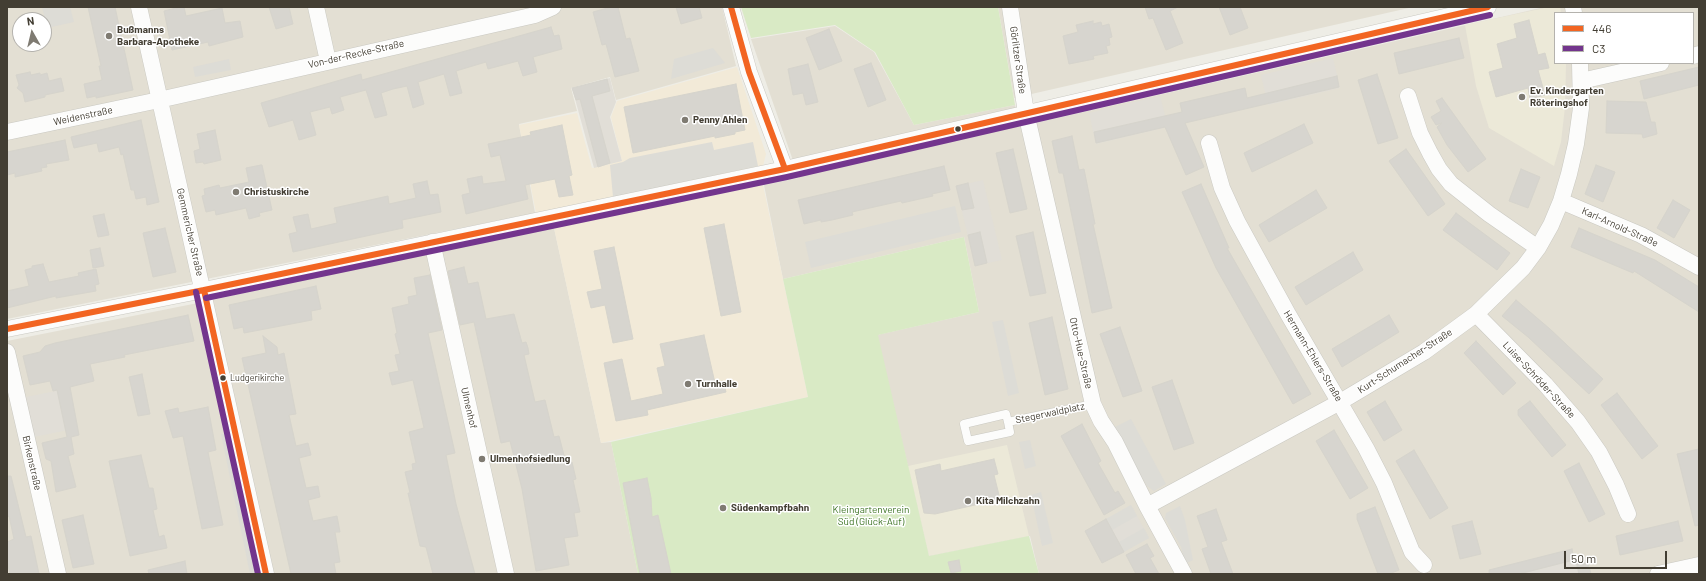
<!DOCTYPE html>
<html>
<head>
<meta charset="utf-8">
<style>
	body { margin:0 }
	#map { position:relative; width:1706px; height:581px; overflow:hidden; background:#eeede6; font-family:Barlow,sans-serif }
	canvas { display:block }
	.frame { position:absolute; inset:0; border:8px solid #433e33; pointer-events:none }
	.legend { position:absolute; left:1554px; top:12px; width:140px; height:52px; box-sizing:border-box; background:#fff; border:1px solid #b4b2ad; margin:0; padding:5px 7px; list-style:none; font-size:12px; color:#433e33 }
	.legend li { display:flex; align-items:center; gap:8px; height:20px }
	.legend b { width:20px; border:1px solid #b4b2ad }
	.north { position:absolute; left:12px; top:12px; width:40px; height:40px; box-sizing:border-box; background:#fff; border:1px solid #b4b2ad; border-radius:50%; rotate:352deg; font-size:11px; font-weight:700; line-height:16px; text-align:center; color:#433e33 }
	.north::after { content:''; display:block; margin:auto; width:14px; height:18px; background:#7f7b72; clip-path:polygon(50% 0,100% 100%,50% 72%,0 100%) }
	.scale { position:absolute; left:1564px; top:551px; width:103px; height:18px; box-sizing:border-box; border:2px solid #433e33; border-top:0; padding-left:5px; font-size:12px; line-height:14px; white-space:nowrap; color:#433e33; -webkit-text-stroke:3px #fff; paint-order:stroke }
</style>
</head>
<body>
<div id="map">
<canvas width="1706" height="581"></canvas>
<div class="frame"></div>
<ul class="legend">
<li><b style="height:5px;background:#f26522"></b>446</li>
<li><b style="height:5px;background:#73358d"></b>C3</li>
</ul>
<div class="north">N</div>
<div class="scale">50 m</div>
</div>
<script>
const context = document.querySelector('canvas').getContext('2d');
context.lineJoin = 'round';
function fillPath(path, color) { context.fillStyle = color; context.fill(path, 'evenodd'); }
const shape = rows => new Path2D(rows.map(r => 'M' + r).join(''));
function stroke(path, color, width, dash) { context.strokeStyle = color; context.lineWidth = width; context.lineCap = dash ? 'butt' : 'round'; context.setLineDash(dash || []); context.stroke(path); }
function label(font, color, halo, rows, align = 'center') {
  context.font = font + ' Barlow,sans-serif'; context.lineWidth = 3; context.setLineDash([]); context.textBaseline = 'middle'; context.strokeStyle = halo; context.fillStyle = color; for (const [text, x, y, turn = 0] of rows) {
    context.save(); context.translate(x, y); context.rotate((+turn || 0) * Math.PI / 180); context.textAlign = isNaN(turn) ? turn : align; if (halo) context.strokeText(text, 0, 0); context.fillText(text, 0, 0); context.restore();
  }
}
const residential = shape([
	[7,7,722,7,736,66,616,100,610,77,571,88,577,111,519,124,535,213,7,319],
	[20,20,44,20,44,44,20,44],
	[998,7,1413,7,1014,98],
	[1545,7,1699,7,1699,574,1039,574,1030,536,929,556,877,335,979,312,964,237,783,279,764,185,799,178,751,39,835,26,874,52,914,125,1015,105,1018,127],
	[1555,13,1693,13,1693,63,1555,63],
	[554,228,601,443,611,442,638,574,7,574,7,341,213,300,328,274]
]);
const commercial = shape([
	[737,67,766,154,763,166,536,213,519,125,577,113,592,168,622,161,611,117,617,101],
	[763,185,808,397,601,443,554,228]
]);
const industrial = shape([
	[1333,58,1340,88,1268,105,1261,75],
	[610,78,616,102,610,117,622,161,594,168,572,88],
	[1160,96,1168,127,1096,144,1089,113],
	[983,180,1002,260,975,266,956,186],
	[70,388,78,428,34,437,26,397],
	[1131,505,1149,538,1102,563,1085,531],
	[1572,549,1575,562,1588,559,1591,574,1505,574,1503,566]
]);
const education = shape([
	[1549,7,1560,7,1561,13,1555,13,1555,63,1566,63,1565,107,1561,142,1554,166,1489,128,1476,86,1465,25],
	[1007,445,1029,536,929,556,908,466]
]);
const green = shape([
	[741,7,998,7,1015,105,914,125,875,52,835,25,751,38],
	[964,237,979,312,878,335,929,556,1029,536,1039,574,638,574,611,442,808,397,783,279]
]);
const parking = shape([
	[42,7,70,7,74,22,47,28],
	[713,48,725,63,671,79,674,59],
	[229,59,231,70,195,77,193,67],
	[712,142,714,150,753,142,758,166,613,197,610,165,623,162,630,158],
	[955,206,961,232,811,268,805,242],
	[1003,320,1019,393,1008,396,992,322],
	[1131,419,1166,484,1154,491,1147,486,1123,442,1111,429],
	[229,433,260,574,250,574,221,434],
	[1030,440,1036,466,1025,469,1019,442],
	[1041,492,1053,543,1042,546,1031,495],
	[1131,505,1137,516,1112,530,1106,519],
	[1180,506,1185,520,1193,560,1185,564,1181,547,1165,518,1166,513],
	[1144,528,1149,538,1124,552,1119,542]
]);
const building = shape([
	[88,7,115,7,133,90,96,98,96,96,87,98,84,84,102,80,99,66,101,66,88,7],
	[180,7,184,7,186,16,222,8,225,23,240,21,243,37,209,46,208,42,172,50,164,11,180,7],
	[269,7,289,7,293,24,276,29,269,7],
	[611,7,618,7,626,39,630,38,639,71,615,77,606,44,602,45,593,12,611,7],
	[676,7,699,7,702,18,681,24,676,7],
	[1145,7,1178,7,1170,11,1183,43,1166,50,1153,18,1149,19,1145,7],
	[1219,7,1240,7,1248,28,1230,35,1219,7],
	[1529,20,1538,55,1545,53,1549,68,1538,70,1545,95,1530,99,1528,88,1496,97,1489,72,1503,68,1497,44,1517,38,1514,24,1529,20],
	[1093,21,1093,24,1101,22,1102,26,1109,24,1112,37,1109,38,1110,45,1106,46,1108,53,1093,56,1094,59,1069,64,1063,36,1078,32,1076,25,1093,21],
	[551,27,554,36,559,35,562,49,533,57,537,72,523,76,518,61,488,69,486,62,456,71,462,93,450,96,444,74,418,82,424,104,413,108,407,86,393,89,381,93,387,115,375,118,366,90,340,97,344,110,332,114,330,107,310,112,316,135,299,140,293,120,269,127,261,103,361,74,362,80,551,27],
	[829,29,842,61,819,70,806,38,829,29],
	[1459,38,1464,58,1399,74,1394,53,1459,38],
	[871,63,886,100,868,107,854,69,871,63],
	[808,64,818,102,806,105,803,93,793,95,788,69,808,64],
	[1699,67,1699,85,1644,99,1640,81,1699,67],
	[30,72,31,75,40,73,40,75,47,73,49,81,61,78,64,91,45,95,45,97,25,102,23,93,17,88,19,85,16,75,30,72],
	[1377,74,1398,138,1378,144,1358,80,1377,74],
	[1337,76,1339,87,1185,123,1204,167,1186,175,1165,127,1096,143,1094,132,1182,112,1180,103,1245,88,1247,98,1337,76],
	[607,79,610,91,592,96,610,163,598,167,580,99,576,100,572,88,607,79],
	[736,84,745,130,735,132,735,134,715,138,715,136,633,153,624,107,736,84],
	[1442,98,1486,159,1468,172,1447,145,1437,127,1442,123,1436,125,1431,117,1441,111,1436,101,1442,98],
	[1607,101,1646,102,1651,122,1655,122,1657,134,1643,138,1642,134,1606,133,1607,101],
	[141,120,159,202,147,205,146,197,136,199,134,190,131,190,123,154,121,155,119,147,99,152,97,143,74,148,71,137,141,120],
	[1304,124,1313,143,1252,172,1244,153,1304,124],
	[562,125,572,175,569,176,573,195,559,197,555,179,525,185,528,199,466,214,462,195,470,193,467,179,482,176,483,184,506,181,500,155,491,157,488,144,531,135,530,132,562,125],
	[215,130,221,160,204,164,203,162,196,163,194,151,200,149,197,134,215,130],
	[1072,136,1079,170,1084,169,1095,224,1093,224,1112,308,1092,313,1063,173,1059,173,1052,141,1072,136],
	[65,140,69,160,46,164,47,167,41,168,42,171,15,177,15,173,7,175,7,152,65,140],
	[1013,149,1027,209,1010,213,996,153,1013,149],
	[1406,149,1445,204,1428,216,1389,161,1406,149],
	[261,165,262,165,272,210,259,213,260,216,249,219,246,208,216,215,215,210,206,212,202,196,205,195,204,189,219,185,220,188,249,182,246,168,261,165],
	[1596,165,1615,172,1603,202,1585,194,1596,165],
	[944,166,950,190,932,194,933,196,902,203,901,201,852,212,853,215,832,220,821,222,821,220,804,224,798,200,944,166],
	[1521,169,1540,177,1528,208,1509,201,1521,169],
	[427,181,430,195,438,194,441,212,402,220,403,228,293,252,289,234,297,232,293,217,308,214,311,229,337,223,334,208,388,196,389,204,416,198,413,184,427,181],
	[968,183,974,208,962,210,956,186,968,183],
	[1201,184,1229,248,1227,248,1311,394,1293,404,1216,268,1182,192,1201,184],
	[1316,190,1327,208,1269,242,1259,225,1316,190],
	[1673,200,1690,210,1674,238,1657,228,1673,200],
	[1456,213,1510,253,1497,270,1443,230,1456,213],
	[104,214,109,235,98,237,93,216,104,214],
	[724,224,741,312,721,316,704,228,724,224],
	[165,228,176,272,153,277,143,233,165,228],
	[1579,228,1655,260,1699,287,1699,312,1634,271,1633,273,1571,247,1579,228],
	[980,232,987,263,975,266,968,235,980,232],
	[1033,232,1046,293,1030,296,1016,236,1033,232],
	[614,247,633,339,613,343,605,305,591,308,587,292,602,289,594,251,614,247],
	[100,248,104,266,93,268,90,250,100,248],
	[1353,252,1363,270,1306,305,1295,287,1353,252],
	[43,264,49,282,79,276,78,273,96,269,99,284,95,285,96,291,56,298,56,296,7,308,7,291,29,286,25,270,32,268,32,266,43,264],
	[464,267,468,284,478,282,486,319,514,314,522,343,526,342,528,348,529,354,524,355,535,402,545,400,554,437,559,436,566,463,572,462,576,479,573,480,580,512,574,513,578,536,564,538,569,565,536,571,522,489,510,441,501,443,474,322,460,325,448,271,464,267],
	[430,275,442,330,428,333,455,453,446,455,456,504,475,574,433,574,426,547,420,546,408,493,410,493,405,472,413,470,412,464,416,463,409,432,424,428,413,380,392,385,389,373,399,371,395,355,400,354,395,334,397,333,392,308,409,304,408,297,417,295,414,278,430,275],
	[316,286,321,309,311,311,312,320,244,333,243,327,234,329,229,305,316,286],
	[1516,300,1550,329,1603,379,1589,394,1528,337,1502,316,1516,300],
	[188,315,194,341,124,355,125,357,90,364,94,381,70,387,79,435,71,437,74,454,68,456,76,487,56,492,51,461,46,459,42,443,67,437,57,390,53,391,50,381,30,385,23,356,40,352,45,346,55,343,188,315],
	[1389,315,1399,332,1342,367,1332,349,1389,315],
	[1052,317,1068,389,1045,395,1029,323,1052,317],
	[1120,327,1142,391,1123,397,1100,334,1120,327],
	[704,335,715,383,723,381,726,392,647,410,648,415,616,421,604,363,622,359,631,401,663,394,657,368,665,366,660,344,704,335],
	[263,336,277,347,278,355,284,353,296,414,289,415,296,446,308,443,311,455,299,458,306,488,318,486,320,497,308,500,313,521,337,516,340,532,335,532,340,562,334,563,336,574,291,574,242,358,266,353,263,336],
	[1476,341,1516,383,1503,395,1464,353,1476,341],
	[142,374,150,414,138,416,129,377,142,374],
	[1172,380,1194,443,1174,450,1152,387,1172,380],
	[1617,393,1658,446,1642,459,1601,405,1617,393],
	[1385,401,1402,430,1384,441,1367,412,1385,401],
	[1530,401,1566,445,1552,457,1518,415,1518,410,1530,401],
	[208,407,216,450,208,452,223,525,202,529,183,436,173,438,165,411,178,408,179,413,208,407],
	[1082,424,1101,461,1098,463,1115,493,1118,491,1125,503,1104,515,1061,436,1082,424],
	[1334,430,1368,488,1350,499,1316,441,1334,430],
	[1699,449,1699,525,1695,526,1677,454,1699,449],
	[1414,450,1448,508,1430,519,1396,461,1414,450],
	[141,455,149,488,153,488,157,509,153,510,159,537,164,535,167,548,130,556,109,461,141,455],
	[994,459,998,474,994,475,999,495,997,500,935,514,924,513,915,470,940,464,941,471,994,459],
	[1579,463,1605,514,1589,522,1564,471,1579,463],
	[7,476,11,476,26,537,31,536,39,574,10,574,7,561,7,542,14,539,9,516,7,517,7,476],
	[647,478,651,498,652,517,658,515,671,574,640,574,623,483,647,478],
	[1375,507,1399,570,1389,574,1378,574,1357,519,1357,514,1375,507],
	[1216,509,1227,540,1221,542,1233,574,1211,574,1202,549,1208,547,1197,516,1216,509],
	[83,515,94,564,73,568,62,520,83,515],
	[1106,519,1124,552,1102,563,1085,531,1106,519],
	[1472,521,1481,554,1460,559,1452,526,1472,521],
	[1678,521,1683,541,1620,555,1616,536,1678,521],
	[1147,544,1154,556,1150,558,1159,574,1136,574,1126,555,1147,544],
	[1572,549,1574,560,1519,574,1489,574,1489,570,1572,549],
	[959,560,961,571,951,573,948,562,959,560],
	[1587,560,1591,574,1579,574,1576,562,1587,560],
	[185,561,187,574,149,574,148,570,185,561]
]);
const lane = shape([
	[1008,422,1010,432,968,441,964,424,1006,414,1008,422,1093,404]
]);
const street = shape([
	[139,7,266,574],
	[316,7,328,61],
	[731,7,749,72,785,169],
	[1010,7,1026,113,1093,404,1101,421,1115,442,1147,506,1184,574],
	[1573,7,1574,13],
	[1693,56,1699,54],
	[1581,81,1661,63],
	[1408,96,1420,133,1430,153,1439,169,1451,184,1489,214,1538,248],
	[7,132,159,100,535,15,553,7],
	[1209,143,1222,188,1237,221,1288,314,1366,448,1384,483,1412,552,1424,565],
	[1561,201,1641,235,1699,267],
	[432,242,506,574],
	[1476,314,1545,384,1578,422,1599,452,1616,485,1628,514],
	[7,329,204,290,785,169,1488,7],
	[7,352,58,574],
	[1147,506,1340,402,1424,352,1476,314,1523,268,1538,248,1551,225,1561,201,1569,174,1576,144,1581,108,1580,63],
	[1658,574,1699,565]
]);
const bus1 = shape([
	[731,7,749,72,785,169],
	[204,290,266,574],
	[7,329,204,290,785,169,1488,7]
]);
const bus2 = shape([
	[196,292,258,574],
	[206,298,787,177,1490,15]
]);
const markers = [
	[109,36,4,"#7f7b72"],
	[1522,97,4,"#7f7b72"],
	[685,120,4,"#7f7b72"],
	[958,129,3.5,"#433e33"],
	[236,192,4,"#7f7b72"],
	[223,378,3.5,"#433e33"],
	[688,384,4,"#7f7b72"],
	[482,459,4,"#7f7b72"],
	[968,501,4,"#7f7b72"],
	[723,508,4,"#7f7b72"]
];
const busNames = [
	["Ludgerikirche",230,378]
];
const poiNames = [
	["Bußmanns",117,30],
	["Barbara-Apotheke",117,42],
	["Ev. Kindergarten",1530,91],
	["Röteringshof",1530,103],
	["Penny Ahlen",693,120],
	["Christuskirche",244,192],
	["Turnhalle",696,384],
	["Ulmenhofsiedlung",490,459],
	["Kita Milchzahn",976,501],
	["Südenkampfbahn",731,508]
];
const streetNames = [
	["Von-der-Recke-Straße",356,54,-13],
	["Görlitzer Straße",1018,60,82],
	["Weidenstraße",83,116,-12],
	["Karl-Arnold-Straße",1620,227,24],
	["Gemmericher Straße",190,232,77],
	["Otto-Hue-Straße",1081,353,77],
	["Hermann-Ehlers-Straße",1313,356,59],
	["Kurt-Schumacher-Straße",1405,361,-33],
	["Luise-Schröder-Straße",1539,380,47],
	["Ulmenhof",469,408,77],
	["Stegerwaldplatz",1050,413,-12],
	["Birkenstraße",32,463,77]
];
const parkNames = [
	["Kleingartenverein",871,510],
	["Süd (Glück-Auf)",871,522]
];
fillPath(residential, '#e3dfd3');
fillPath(commercial, '#f2ead8');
fillPath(industrial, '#e1ded7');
fillPath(education, '#ece9d8');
fillPath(green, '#d9eac5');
fillPath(parking, '#dddcd6');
fillPath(building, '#d7d5cf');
stroke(building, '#d6d4cc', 1);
stroke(lane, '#cac9c2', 9);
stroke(street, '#cac9c2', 17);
stroke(lane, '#fcfcfb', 8);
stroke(street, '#fcfcfb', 16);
stroke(bus1, '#f26522', 6);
stroke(bus2, '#73358d', 6);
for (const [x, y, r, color] of markers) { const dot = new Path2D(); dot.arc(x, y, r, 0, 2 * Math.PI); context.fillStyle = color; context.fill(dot); stroke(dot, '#fff', 1.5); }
label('9px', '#433e33', '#fff', busNames, 'left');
label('bold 10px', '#433e33', '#fff', poiNames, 'left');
label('10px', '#433e33', '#fff', streetNames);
label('10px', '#3f7526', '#fff', parkNames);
</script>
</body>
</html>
